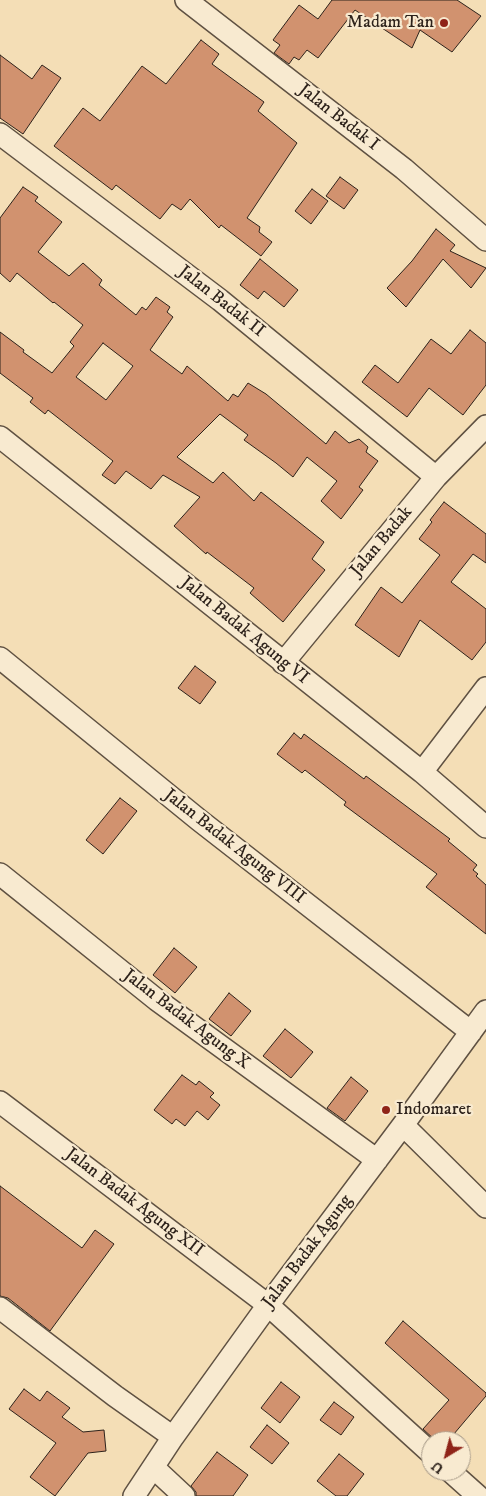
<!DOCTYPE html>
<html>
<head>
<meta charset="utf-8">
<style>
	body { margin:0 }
	#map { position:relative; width:486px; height:1496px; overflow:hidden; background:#f4deb6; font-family:"IM FELL DW Pica",serif }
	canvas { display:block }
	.north { position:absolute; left:421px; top:1431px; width:50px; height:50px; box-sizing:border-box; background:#f8ead0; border:1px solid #a79a88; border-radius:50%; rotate:217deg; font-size:14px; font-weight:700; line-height:20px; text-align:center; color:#2d221b }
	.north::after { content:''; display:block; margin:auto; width:18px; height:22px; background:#8f2418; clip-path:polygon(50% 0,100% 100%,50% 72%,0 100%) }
</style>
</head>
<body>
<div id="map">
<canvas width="486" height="1496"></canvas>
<div class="north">U</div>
</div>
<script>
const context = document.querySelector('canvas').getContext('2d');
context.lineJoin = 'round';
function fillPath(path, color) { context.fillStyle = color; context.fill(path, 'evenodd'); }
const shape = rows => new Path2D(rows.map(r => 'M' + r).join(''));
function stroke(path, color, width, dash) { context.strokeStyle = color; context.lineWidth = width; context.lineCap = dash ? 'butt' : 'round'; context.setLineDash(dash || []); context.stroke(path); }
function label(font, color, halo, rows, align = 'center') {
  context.font = font + ' "IM FELL DW Pica",serif'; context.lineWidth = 4.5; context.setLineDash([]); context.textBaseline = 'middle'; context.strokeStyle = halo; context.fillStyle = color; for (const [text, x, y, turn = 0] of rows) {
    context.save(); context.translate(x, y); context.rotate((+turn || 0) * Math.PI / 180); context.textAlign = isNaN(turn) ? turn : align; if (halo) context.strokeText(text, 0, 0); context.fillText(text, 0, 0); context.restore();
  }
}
const building = shape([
	[332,0,457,0,481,16,452,52,420,30,412,48,355,10,318,58,307,50,299,60,294,57,289,64,274,53,280,45,273,40,299,5,318,19,332,0],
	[201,40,219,54,212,64,264,102,258,111,297,143,247,218,260,227,259,232,272,242,261,256,221,225,219,228,190,199,181,210,172,204,160,219,116,185,112,190,54,146,83,108,100,121,142,66,166,84,201,40],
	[0,55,32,79,42,65,61,78,23,134,0,118,0,55],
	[340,177,358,190,344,209,326,196,340,177],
	[23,187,38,197,35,201,62,222,38,252,69,276,83,263,102,280,99,285,136,315,142,307,146,310,156,297,170,307,167,312,173,317,150,350,182,374,187,366,228,401,233,394,238,397,248,383,266,394,326,444,335,431,349,443,359,439,368,447,366,452,378,461,359,487,363,490,341,519,321,501,337,481,307,457,293,477,276,463,244,440,248,435,220,414,177,457,213,483,223,472,254,501,261,492,324,542,312,559,325,570,283,622,250,593,254,588,207,552,206,554,174,526,200,497,163,475,151,489,126,471,115,484,102,475,113,461,48,410,45,414,30,402,33,398,0,373,0,332,24,350,23,352,52,373,74,346,70,342,83,325,54,302,53,303,17,273,10,282,0,273,0,218,23,187],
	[103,343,133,366,106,400,76,377,103,343],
	[312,189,328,201,311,224,295,211,312,189],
	[436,229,455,245,450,251,486,268,471,288,443,259,406,307,387,288,412,261,436,229],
	[260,259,298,290,284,307,264,291,258,299,240,285,260,259],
	[470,330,486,343,486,385,463,415,429,388,407,417,362,382,375,365,398,383,431,339,451,354,470,330],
	[444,502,486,534,486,563,473,554,451,582,486,609,486,642,472,660,420,620,399,657,355,625,381,587,402,603,440,555,419,539,432,522,430,520,444,502],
	[195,666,216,682,200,704,178,688,195,666],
	[294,733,301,739,304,734,364,779,366,776,450,839,448,841,477,865,473,870,478,874,476,876,486,885,486,934,426,887,437,874,344,805,346,802,305,770,302,773,277,754,294,733],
	[120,798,137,811,103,854,86,840,120,798],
	[174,948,197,967,175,993,153,975,174,948],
	[229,993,251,1011,231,1036,209,1019,229,993],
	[285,1029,313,1052,291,1078,263,1056,285,1029],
	[182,1075,196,1085,199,1081,214,1093,210,1097,220,1105,208,1120,197,1111,185,1126,176,1119,172,1124,154,1110,182,1075],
	[351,1077,368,1091,345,1121,327,1108,351,1077],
	[0,1186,82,1248,95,1230,114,1244,50,1331,8,1298,0,1296,0,1186],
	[403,1321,486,1393,486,1396,448,1441,436,1441,423,1429,449,1400,385,1343,403,1321],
	[281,1382,300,1397,280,1423,261,1408,281,1382],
	[24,1389,40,1401,47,1391,70,1408,62,1417,83,1432,104,1430,106,1451,88,1453,55,1496,30,1477,56,1443,9,1409,24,1389],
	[334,1402,354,1417,341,1435,320,1420,334,1402],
	[267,1425,289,1443,272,1464,250,1447,267,1425],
	[217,1452,248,1475,233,1496,196,1496,196,1492,191,1486,217,1452],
	[339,1454,364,1474,347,1496,336,1496,317,1481,339,1454]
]);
const minor = shape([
	[186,0,404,169,486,240],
	[0,134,220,300,436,477],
	[0,437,422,772,486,827],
	[0,658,199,820,471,1032],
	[283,663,436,477,486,426],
	[422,772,486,688],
	[0,874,157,1000,377,1160],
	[0,1102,268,1305,431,1453],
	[403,1125,486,1207],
	[0,1308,115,1396,173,1437],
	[154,1468,184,1496],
	[450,1471,478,1496],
	[134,1496,173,1437,268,1305,403,1125,486,1011]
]);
const markers = [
	[444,23,5,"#8f2418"],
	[386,1110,5,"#8f2418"]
];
const poiNames = [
	["Madam Tan",434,23],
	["Indomaret",396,1110,"left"]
];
const streetNames = [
	["Jalan Badak I",338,118,38],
	["Jalan Badak II",221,302,38],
	["Jalan Badak",382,542,-50],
	["Jalan Badak Agung VI",244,631,39],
	["Jalan Badak Agung VIII",234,847,38],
	["Jalan Badak Agung X",186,1020,37],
	["Jalan Badak Agung XII",134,1203,37],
	["Jalan Badak Agung",308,1252,-53]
];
fillPath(building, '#d1926f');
stroke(building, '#2d221b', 1);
stroke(minor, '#5f5142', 24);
stroke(minor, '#f8ead0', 21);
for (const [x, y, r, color] of markers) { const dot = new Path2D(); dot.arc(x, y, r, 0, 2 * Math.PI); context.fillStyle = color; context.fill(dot); stroke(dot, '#f8ead0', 2); }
label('18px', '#2d221b', '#f8ead0', poiNames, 'right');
label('18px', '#2d221b', '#f8ead0', streetNames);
</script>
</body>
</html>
